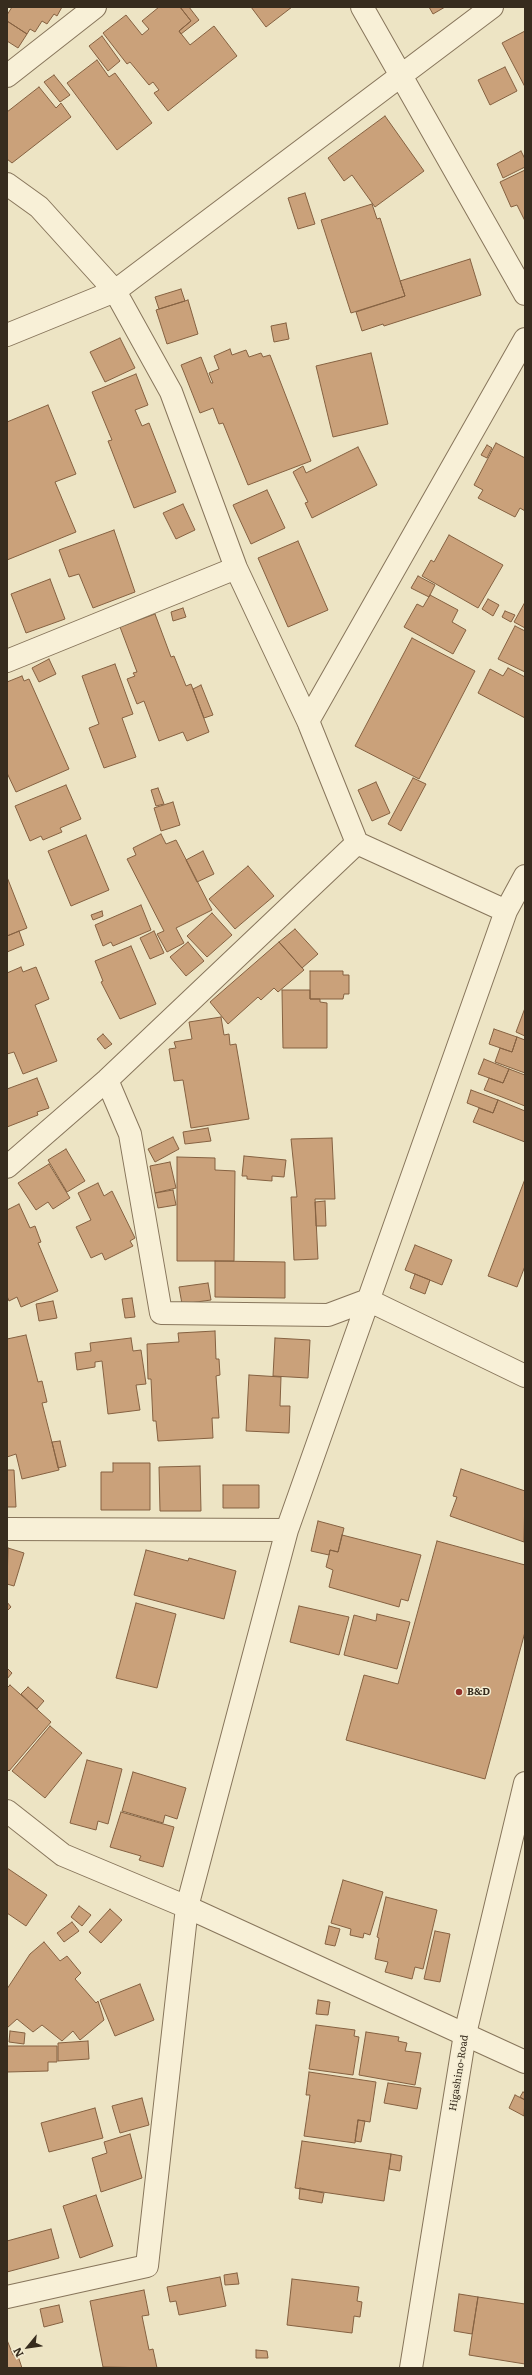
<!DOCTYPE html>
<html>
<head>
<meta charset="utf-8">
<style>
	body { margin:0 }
	#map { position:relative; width:532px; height:2375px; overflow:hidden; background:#ede4c4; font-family:Literata,serif }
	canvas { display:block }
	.frame { position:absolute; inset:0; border:8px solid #372c1e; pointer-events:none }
	.north { position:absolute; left:8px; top:2327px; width:40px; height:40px; -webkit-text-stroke:3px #f4edd3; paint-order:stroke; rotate:241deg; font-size:11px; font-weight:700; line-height:16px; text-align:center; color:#372c1e }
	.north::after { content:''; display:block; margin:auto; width:14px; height:18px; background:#372c1e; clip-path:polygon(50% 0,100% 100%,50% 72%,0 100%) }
</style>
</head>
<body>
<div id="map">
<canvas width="532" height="2375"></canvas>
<div class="frame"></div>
<div class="north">N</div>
</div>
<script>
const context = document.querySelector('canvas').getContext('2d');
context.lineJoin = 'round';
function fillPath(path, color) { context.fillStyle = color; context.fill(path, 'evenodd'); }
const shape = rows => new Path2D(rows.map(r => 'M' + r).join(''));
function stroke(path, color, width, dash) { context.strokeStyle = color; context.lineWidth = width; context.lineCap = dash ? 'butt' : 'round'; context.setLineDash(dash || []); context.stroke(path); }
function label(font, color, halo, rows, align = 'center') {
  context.font = font + ' Literata,serif'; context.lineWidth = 3; context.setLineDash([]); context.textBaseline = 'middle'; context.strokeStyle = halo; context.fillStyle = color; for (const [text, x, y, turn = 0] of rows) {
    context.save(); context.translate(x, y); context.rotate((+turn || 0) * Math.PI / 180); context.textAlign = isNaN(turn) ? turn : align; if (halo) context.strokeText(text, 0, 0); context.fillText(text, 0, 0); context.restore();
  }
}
const building = shape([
	[12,7,62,7,57,16,54,14,47,24,42,21,35,32,30,29,27,34,7,21,7,15,12,7],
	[159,7,180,7,191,21,179,31,190,45,214,26,237,56,168,111,154,93,159,90,153,82,149,85,130,62,127,64,103,33,126,15,142,35,149,29,142,21,159,7],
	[180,7,189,7,199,20,181,34,179,31,191,21,180,7],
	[251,7,292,7,266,27,251,7],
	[429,7,445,7,433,14,429,7],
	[7,21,27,34,18,48,7,41,7,21],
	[525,31,525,87,502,43,525,31],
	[102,36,120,61,108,71,89,46,102,36],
	[97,60,109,77,115,73,152,123,117,150,67,83,97,60],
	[505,67,517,91,490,105,478,80,505,67],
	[54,75,70,95,60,102,44,82,54,75],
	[39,87,56,108,61,103,71,117,12,163,7,159,7,112,39,87],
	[385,116,424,171,375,207,352,175,344,181,328,158,385,116],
	[521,151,525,159,525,167,503,178,497,164,521,151],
	[525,170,525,221,517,205,511,207,500,182,525,170],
	[305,193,315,224,298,229,288,198,305,193],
	[372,204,377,219,380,218,405,296,351,313,321,220,372,204],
	[470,259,481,295,384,326,383,324,362,331,356,312,405,296,400,281,470,259],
	[181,289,185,301,159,309,155,297,181,289],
	[188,300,198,334,167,344,156,310,188,300],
	[286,323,289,339,274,342,271,326,286,323],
	[120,338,135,368,105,382,90,352,120,338],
	[230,349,232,355,246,350,249,357,261,353,263,357,270,355,311,461,248,485,223,423,219,424,213,408,200,413,181,365,201,357,211,383,213,383,209,373,219,369,214,356,230,349],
	[371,353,388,424,333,437,316,366,371,353],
	[136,374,148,405,135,410,142,426,149,423,176,492,134,508,108,441,112,440,92,392,136,374],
	[48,405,76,474,55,482,76,532,7,560,7,422,48,405],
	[496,443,525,458,525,511,520,508,515,517,478,498,483,490,474,485,496,443],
	[487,445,492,448,487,458,481,455,487,445],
	[358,447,377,485,312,518,305,503,308,502,293,472,303,466,306,473,358,447],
	[267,490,285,528,251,544,233,505,267,490],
	[183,504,195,530,176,539,163,513,183,504],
	[114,530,135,592,93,608,79,574,69,577,59,550,114,530],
	[449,535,503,565,478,608,422,576,431,560,434,562,449,535],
	[298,541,328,610,288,627,258,558,298,541],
	[418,576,435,585,429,597,411,588,418,576],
	[50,579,65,619,26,633,11,594,50,579],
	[430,595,458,610,452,622,466,630,453,654,404,627,417,604,423,607,430,595],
	[488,599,499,605,493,616,482,609,488,599],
	[525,602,525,628,514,622,525,602],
	[183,608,186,617,173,621,171,612,183,608],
	[505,611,515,615,511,622,502,617,505,611],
	[155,614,171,657,174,656,186,686,191,684,209,732,187,741,183,732,159,741,144,701,137,704,127,679,135,676,133,673,137,672,120,627,155,614],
	[515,626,525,631,525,672,498,659,515,626],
	[412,638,475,671,419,779,355,746,412,638],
	[49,659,56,674,39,682,32,668,49,659],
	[115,664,133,714,122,718,136,757,104,768,89,728,99,724,82,676,115,664],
	[508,668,525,677,525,718,478,693,490,669,503,676,508,668],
	[22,676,24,681,29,679,69,769,16,792,7,773,7,682,22,676],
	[201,685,213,715,204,718,193,689,201,685],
	[413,778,426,784,401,831,388,824,413,778],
	[376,782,390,813,372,821,358,790,376,782],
	[66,785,81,819,60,828,62,832,43,840,41,836,30,841,15,806,66,785],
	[158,788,164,804,156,806,151,790,158,788],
	[173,802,180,825,161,831,154,808,173,802],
	[161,834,166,844,176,840,212,910,176,928,184,943,167,952,157,934,164,931,127,859,136,855,133,848,161,834],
	[86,835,109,890,71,906,48,851,86,835],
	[203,851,214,874,197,882,186,860,203,851],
	[248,866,274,896,235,929,209,899,248,866],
	[7,877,27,928,7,936,7,877],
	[141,905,151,930,113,946,111,942,103,946,95,925,141,905],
	[102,911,103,916,93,920,91,915,102,911],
	[212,913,232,935,207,957,187,936,212,913],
	[295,929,318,954,302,968,279,942,295,929],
	[19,931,24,945,7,952,7,936,19,931],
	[154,931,164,953,150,959,140,938,154,931],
	[188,942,204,961,186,976,170,957,188,942],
	[279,942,304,970,278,992,274,988,261,1000,258,997,228,1024,210,1002,279,942],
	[131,946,156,1004,120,1019,101,982,103,981,95,961,131,946],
	[21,967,23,972,36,967,49,999,35,1005,57,1061,23,1074,14,1052,7,1054,7,973,21,967],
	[310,971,343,971,343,975,349,975,349,994,344,994,343,999,310,999,310,971],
	[282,990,310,990,310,999,320,999,320,1002,327,1003,327,1048,283,1048,282,990],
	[525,1008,525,1036,516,1032,525,1008],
	[221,1017,224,1035,229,1034,230,1045,236,1044,249,1119,191,1128,183,1080,174,1081,169,1049,176,1048,174,1042,192,1039,189,1022,221,1017],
	[494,1029,517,1037,512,1052,489,1044,494,1029],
	[103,1034,112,1044,105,1049,97,1039,103,1034],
	[517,1037,525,1040,525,1073,495,1062,500,1048,512,1052,517,1037],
	[484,1059,509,1069,503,1083,478,1074,484,1059],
	[509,1069,525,1075,525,1106,484,1090,489,1078,503,1083,509,1069],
	[37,1078,49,1108,37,1112,38,1115,7,1127,7,1089,37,1078],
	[471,1090,498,1100,493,1113,467,1103,471,1090],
	[498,1100,525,1111,525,1142,473,1122,479,1108,493,1113,498,1100],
	[208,1128,211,1141,185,1144,183,1132,208,1128],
	[173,1137,179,1149,155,1162,148,1149,173,1137],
	[332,1138,335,1199,315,1199,318,1259,294,1260,291,1197,297,1197,291,1139,332,1138],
	[66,1149,85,1181,67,1192,48,1160,66,1149],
	[244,1156,286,1160,284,1177,272,1176,272,1181,247,1179,247,1176,242,1176,244,1156],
	[177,1157,215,1158,215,1170,235,1171,234,1261,177,1261,177,1157],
	[170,1162,176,1188,155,1193,150,1166,170,1162],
	[49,1164,70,1198,53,1209,48,1202,36,1210,18,1183,49,1164],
	[525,1179,525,1266,517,1287,488,1276,525,1179],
	[98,1183,104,1196,112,1191,135,1238,130,1241,133,1246,105,1260,102,1253,91,1258,76,1227,91,1220,78,1193,98,1183],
	[173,1190,176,1205,158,1208,155,1193,173,1190],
	[325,1201,326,1226,316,1226,315,1202,325,1201],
	[19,1204,30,1228,35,1226,41,1242,38,1243,58,1291,21,1307,17,1297,9,1301,7,1296,7,1210,19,1204],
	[415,1245,452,1260,442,1285,405,1270,415,1245],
	[215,1261,285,1262,285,1298,215,1297,215,1261],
	[415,1274,430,1280,425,1294,410,1288,415,1274],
	[208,1283,211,1300,182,1304,179,1287,208,1283],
	[132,1298,135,1317,125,1318,122,1299,132,1298],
	[53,1301,57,1318,39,1321,36,1304,53,1301],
	[215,1331,216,1359,219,1359,220,1375,216,1376,219,1418,212,1418,213,1438,158,1441,156,1421,153,1421,151,1379,148,1379,147,1344,179,1342,178,1333,215,1331],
	[26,1335,38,1382,42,1381,47,1402,42,1403,59,1470,22,1479,16,1454,7,1457,7,1339,26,1335],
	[131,1338,133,1351,141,1350,146,1384,136,1385,140,1410,108,1414,102,1361,95,1362,95,1367,77,1370,75,1353,91,1351,90,1343,131,1338],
	[275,1338,310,1340,308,1378,273,1376,275,1338],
	[249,1375,281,1377,280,1406,290,1406,289,1433,246,1431,249,1375],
	[60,1441,66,1466,58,1468,52,1442,60,1441],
	[113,1463,150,1463,150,1510,101,1510,101,1472,113,1472,113,1463],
	[200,1466,201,1511,160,1511,159,1467,200,1466],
	[461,1469,525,1491,524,1542,450,1516,457,1497,453,1496,461,1469],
	[7,1470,14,1470,16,1507,7,1507,7,1470],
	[223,1485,259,1485,259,1508,223,1508,223,1485],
	[318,1521,344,1528,338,1552,330,1550,329,1555,311,1551,318,1521],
	[342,1535,421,1555,408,1601,401,1599,399,1607,329,1587,333,1570,326,1567,329,1555,330,1550,338,1552,342,1535],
	[437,1541,525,1565,525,1632,485,1779,346,1740,364,1675,398,1684,437,1541],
	[8,1548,24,1553,14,1586,7,1584,8,1548],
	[146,1550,188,1561,189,1558,236,1571,224,1619,134,1595,146,1550],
	[7,1602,11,1607,7,1611,7,1602],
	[136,1603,176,1614,157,1688,116,1678,136,1603],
	[299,1606,349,1617,339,1655,290,1642,299,1606],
	[377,1614,410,1622,397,1669,344,1655,354,1615,376,1621,377,1614],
	[7,1668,12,1673,7,1679,7,1668],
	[10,1685,51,1722,9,1771,7,1769,7,1688,10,1685],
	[28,1687,44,1701,37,1709,21,1694,28,1687],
	[50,1726,82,1753,45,1798,12,1771,50,1726],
	[87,1760,122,1769,108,1824,98,1821,96,1830,70,1823,87,1760],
	[133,1772,186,1788,177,1819,165,1815,163,1823,122,1811,133,1772],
	[121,1812,174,1827,163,1867,139,1860,141,1856,110,1847,121,1812],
	[7,1868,47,1895,26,1926,7,1913,7,1868],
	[343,1880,383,1892,370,1935,364,1933,363,1938,350,1935,351,1929,331,1923,343,1880],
	[386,1897,437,1910,423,1969,415,1967,412,1979,385,1972,388,1962,375,1959,379,1938,377,1937,386,1897],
	[79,1906,91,1915,82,1926,71,1917,79,1906],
	[110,1909,122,1920,101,1943,89,1932,110,1909],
	[72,1922,79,1931,64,1942,57,1933,72,1922],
	[329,1926,340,1929,335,1946,325,1944,329,1926],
	[435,1931,450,1934,440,1982,424,1979,435,1931],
	[44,1942,60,1961,67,1956,81,1973,75,1979,96,2003,98,2001,104,2020,80,2040,73,2031,62,2041,42,2025,33,2032,17,2019,7,2028,7,1989,30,1954,44,1942],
	[140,1984,154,2020,115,2036,100,2000,140,1984],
	[318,2000,330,2002,328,2015,316,2014,318,2000],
	[316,2025,355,2030,354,2036,359,2037,353,2075,309,2069,316,2025],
	[10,2031,25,2033,24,2044,9,2042,10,2031],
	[366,2032,399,2037,398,2041,407,2043,405,2051,421,2053,415,2085,359,2075,366,2032],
	[88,2041,89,2059,58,2061,58,2043,88,2041],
	[7,2046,57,2046,57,2062,48,2062,48,2071,7,2072,7,2046],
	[309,2072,376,2082,370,2122,358,2120,355,2143,304,2136,310,2095,306,2095,309,2072],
	[388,2083,421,2088,417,2109,384,2103,388,2083],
	[523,2092,525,2093,525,2100,520,2097,523,2092],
	[515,2095,525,2100,524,2116,509,2108,515,2095],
	[142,2098,149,2125,120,2133,112,2106,142,2098],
	[95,2108,103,2138,49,2152,41,2123,95,2108],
	[358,2120,365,2121,361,2142,355,2141,358,2120],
	[130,2134,142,2178,101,2192,92,2158,107,2153,104,2142,130,2134],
	[302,2141,391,2154,384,2201,295,2188,302,2141],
	[391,2154,402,2156,400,2171,389,2169,391,2154],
	[300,2188,324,2193,322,2203,299,2199,300,2188],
	[96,2195,113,2246,80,2258,63,2206,96,2195],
	[51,2229,59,2258,7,2272,7,2241,51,2229],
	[237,2273,239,2284,225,2285,224,2275,237,2273],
	[220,2277,226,2306,179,2315,176,2301,170,2302,167,2287,220,2277],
	[292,2279,359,2287,357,2301,362,2302,360,2317,354,2316,352,2333,287,2325,292,2279],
	[144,2290,149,2315,142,2316,149,2350,153,2349,157,2368,103,2367,90,2301,144,2290],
	[459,2294,478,2297,472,2334,454,2331,459,2294],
	[478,2297,525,2304,525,2364,469,2355,478,2297],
	[59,2305,63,2322,44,2327,40,2309,59,2305],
	[7,2340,13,2355,17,2353,22,2368,7,2368,7,2340],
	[256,2350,267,2351,268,2358,256,2358,256,2350]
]);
const minor = shape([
	[362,7,525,294],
	[7,76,95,7],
	[7,184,39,207,115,291,171,392,236,568,308,721,357,843,506,911],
	[7,335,115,291,492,7],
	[7,661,236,568],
	[308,721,525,339],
	[107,1080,130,1134,161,1313,328,1315,368,1300,525,1376],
	[7,1167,107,1080,357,843],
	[7,1529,287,1530],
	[7,1811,63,1855,187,1907,525,2062],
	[7,2297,147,2266,187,1907,287,1530,506,911,525,876]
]);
const tertiary = shape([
	[411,2368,465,2034,525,1783]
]);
const markers = [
	[459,1692,4,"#94332c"]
];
const poiNames = [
	["B&D",467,1692]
];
const streetNames = [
	["Higashino-Road",459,2073,-81]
];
fillPath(building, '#caa17a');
stroke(building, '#856141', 1);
stroke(minor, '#87755b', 24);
stroke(tertiary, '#87755b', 24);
stroke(minor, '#f8f0d7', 22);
stroke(tertiary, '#f8f0d7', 22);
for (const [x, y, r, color] of markers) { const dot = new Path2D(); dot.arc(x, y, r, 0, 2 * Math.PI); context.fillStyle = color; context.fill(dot); stroke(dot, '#f4edd3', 1.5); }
label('bold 10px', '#372c1e', '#f4edd3', poiNames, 'left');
label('10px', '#372c1e', '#f4edd3', streetNames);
</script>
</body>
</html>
